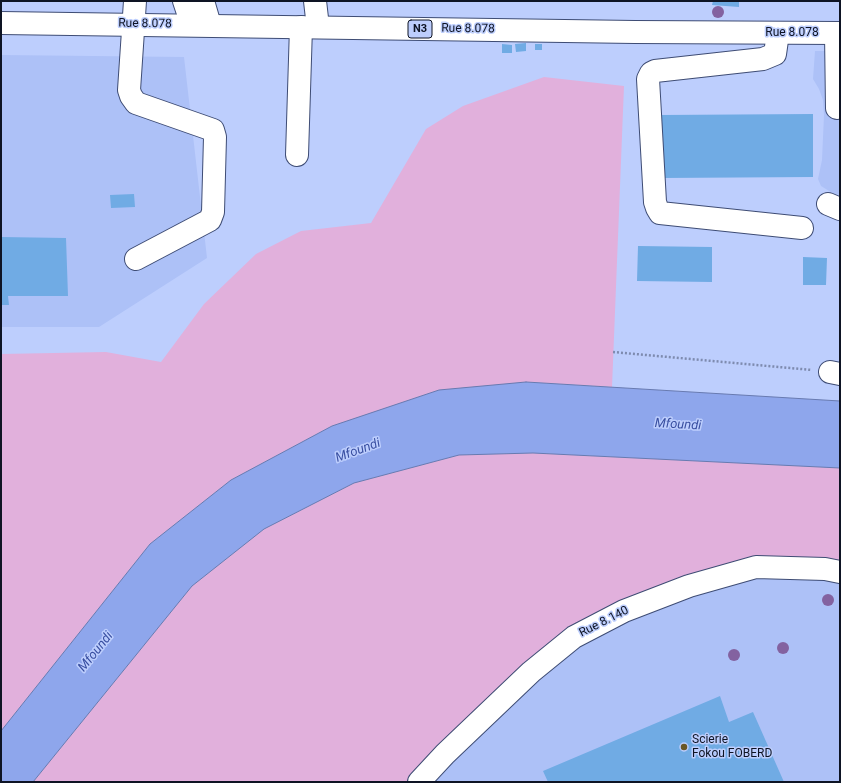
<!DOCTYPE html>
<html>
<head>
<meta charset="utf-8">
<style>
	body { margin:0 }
	#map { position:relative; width:841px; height:783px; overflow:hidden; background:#bdcefd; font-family:Roboto,sans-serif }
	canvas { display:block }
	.frame { position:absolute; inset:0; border:2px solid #0e1424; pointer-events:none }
</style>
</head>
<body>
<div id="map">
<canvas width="841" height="783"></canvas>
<div class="frame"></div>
</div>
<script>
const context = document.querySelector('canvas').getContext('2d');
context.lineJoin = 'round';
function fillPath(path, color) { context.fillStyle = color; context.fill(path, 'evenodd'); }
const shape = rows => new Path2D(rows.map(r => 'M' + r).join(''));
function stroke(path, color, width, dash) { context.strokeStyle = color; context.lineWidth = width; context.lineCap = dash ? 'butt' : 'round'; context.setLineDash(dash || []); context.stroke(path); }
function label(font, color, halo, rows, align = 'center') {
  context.font = font + ' Roboto,sans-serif'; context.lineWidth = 3; context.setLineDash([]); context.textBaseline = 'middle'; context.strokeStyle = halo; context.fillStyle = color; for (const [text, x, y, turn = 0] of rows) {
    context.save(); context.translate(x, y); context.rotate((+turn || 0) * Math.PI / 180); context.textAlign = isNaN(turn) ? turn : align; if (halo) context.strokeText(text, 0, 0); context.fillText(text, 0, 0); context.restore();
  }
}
const built = shape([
	[815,51,840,51,840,195,834,194,821,186,818,179,822,160,824,115,823,100,819,89,813,79],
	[1,55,184,57,207,258,99,327,1,327],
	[756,567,840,572,840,782,419,782,574,637]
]);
const green = shape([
	[544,77,624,86,612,387,526,382,332,426,231,480,150,544,1,731,1,354,106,352,161,362,204,304,256,254,301,231,371,223,426,129,463,106],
	[533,453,840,468,840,572,756,567,574,637,419,782,33,782,192,586,264,529,354,483,459,455]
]);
const water = shape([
	[526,382,840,401,840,468,533,453,459,455,354,483,264,529,192,586,33,782,1,782,1,731,150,544,231,480,332,426,439,390,526,382]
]);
const building = shape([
	[713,1,739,1,739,7,712,5],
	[526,43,526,51,516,52,515,44],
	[502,44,512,45,512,53,502,53],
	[535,44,542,44,542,50,535,50],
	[813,114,813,177,661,178,660,115],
	[134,194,135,207,111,208,110,195],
	[1,237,66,238,68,296,8,296,9,305,1,305],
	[638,246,712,247,712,282,637,281],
	[803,257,827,258,826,285,803,285],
	[720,696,729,722,753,712,784,782,548,782,543,771]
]);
const path = shape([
	[613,352,812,370]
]);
const minor = shape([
	[135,1,129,90,131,96,136,103,213,130,215,137,213,212,210,220,136,259],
	[184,1,192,25],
	[203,1,210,25],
	[315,1,318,27],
	[778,33,775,54,763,59,655,71,651,73,648,79,655,202,657,208,660,213,802,228],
	[836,33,837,108],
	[297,155,301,27],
	[828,204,840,209],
	[830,372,840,374]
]);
const major = shape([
	[419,782,445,754,531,672,574,637,624,611,689,586,756,567,825,569,840,572]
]);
const highway = shape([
	[1,23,635,32,840,33]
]);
const trees = [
	[718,12],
	[828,600],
	[783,648],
	[734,655]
];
const markers = [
	[684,747,4,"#695725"]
];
const shields = [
	[420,29,24]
];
const shieldNames = [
	["N3",420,29]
];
const streetNames = [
	["Rue 8.078",145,24,1],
	["Rue 8.078",468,29,1],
	["Rue 8.078",792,33],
	["Rue 8.140",604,622,-27]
];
const poiNames = [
	["Scierie",692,740],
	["Fokou FOBERD",692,754]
];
const waterNames = [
	["Mfoundi",678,425,3],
	["Mfoundi",358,451,-20],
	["Mfoundi",96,652,-51]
];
fillPath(built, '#adc1f7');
fillPath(green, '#e1b0dc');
fillPath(water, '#8ea6ec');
stroke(water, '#687ab0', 1);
fillPath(building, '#70abe4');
stroke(minor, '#3e4c74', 24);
stroke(major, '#3e4c74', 24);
stroke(highway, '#3e4c74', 24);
stroke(path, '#7e8baf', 2.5, [2, 2]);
stroke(minor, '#fff', 22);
stroke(major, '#fff', 22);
stroke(highway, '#fff', 22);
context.fillStyle = '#8362a0';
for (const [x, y] of trees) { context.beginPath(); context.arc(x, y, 6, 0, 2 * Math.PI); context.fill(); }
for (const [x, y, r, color] of markers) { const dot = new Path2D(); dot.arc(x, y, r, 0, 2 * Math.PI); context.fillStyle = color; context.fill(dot); stroke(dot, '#bdcefd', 1.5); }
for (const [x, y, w] of shields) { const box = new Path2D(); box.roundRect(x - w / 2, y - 9, w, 18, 3); context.fillStyle = '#bdcefd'; context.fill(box); stroke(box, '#0e1424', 1); }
label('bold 11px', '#0e1424', null, shieldNames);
label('12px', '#0e1424', '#bdcefd', streetNames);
label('12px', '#0e1424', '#bdcefd', poiNames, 'left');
label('italic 13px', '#394fa1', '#bdcefd', waterNames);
</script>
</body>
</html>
